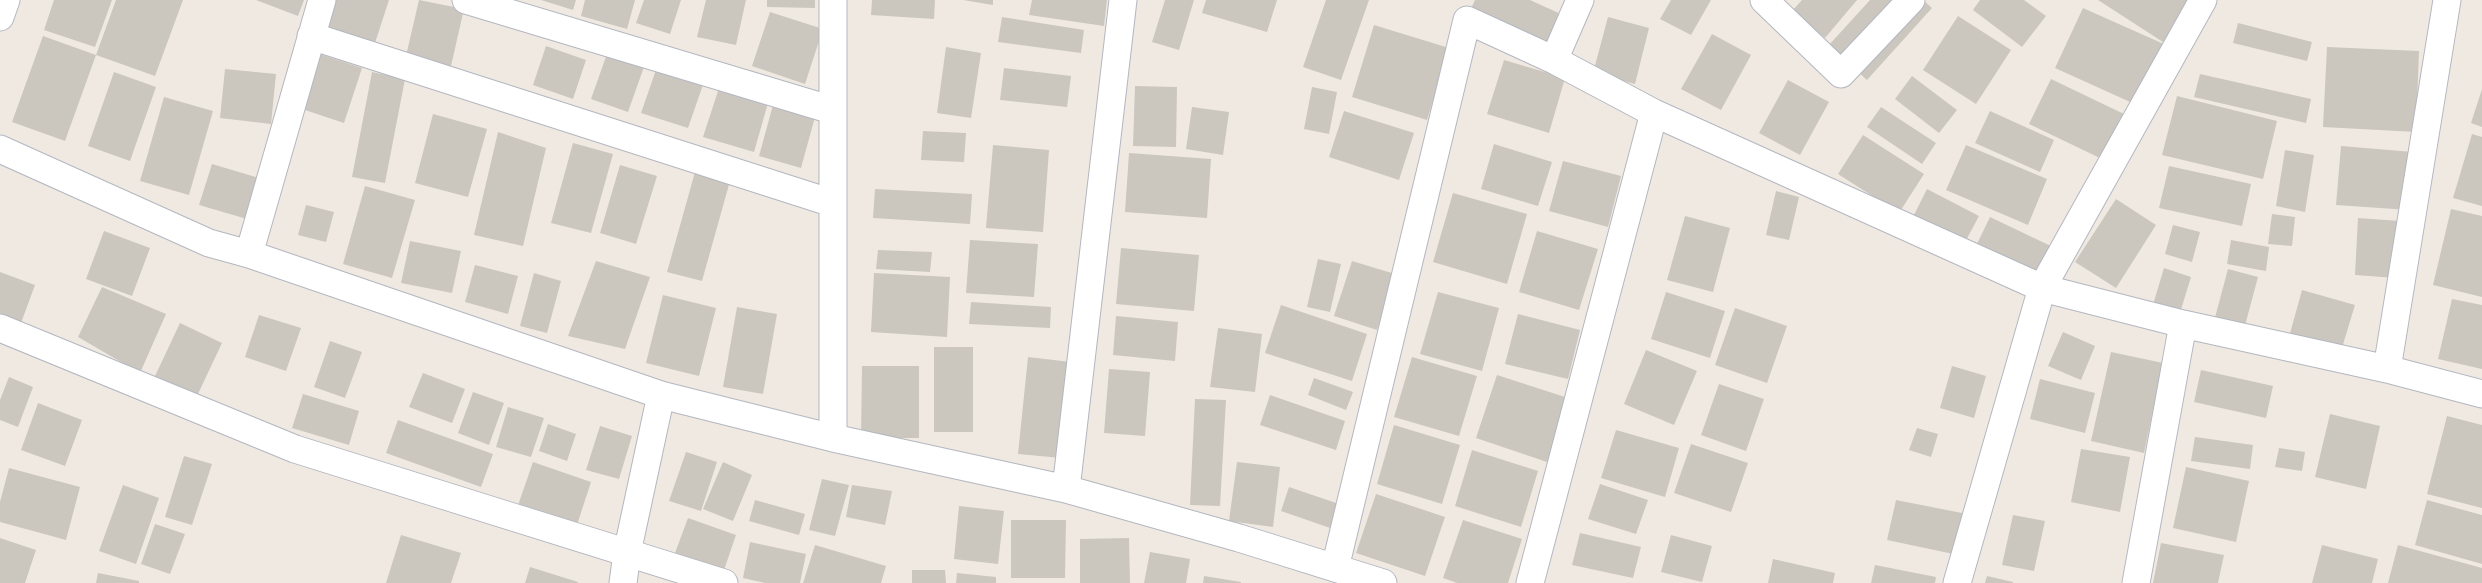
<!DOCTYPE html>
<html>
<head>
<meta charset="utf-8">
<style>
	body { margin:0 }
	canvas { display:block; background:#efe9e1 }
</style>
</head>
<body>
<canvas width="2482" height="583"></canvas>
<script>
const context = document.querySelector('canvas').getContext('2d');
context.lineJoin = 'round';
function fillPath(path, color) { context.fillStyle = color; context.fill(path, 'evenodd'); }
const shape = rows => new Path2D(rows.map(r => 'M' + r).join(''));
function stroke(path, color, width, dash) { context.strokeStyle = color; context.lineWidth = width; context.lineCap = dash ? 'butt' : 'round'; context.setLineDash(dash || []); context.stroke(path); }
const building = shape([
	[54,0,112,0,95,47,44,30],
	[116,0,183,0,155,76,96,55],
	[256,0,304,0,298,16],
	[334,0,389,0,375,43,325,27],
	[419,0,464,9,451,66,406,56],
	[541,0,576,0,573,10],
	[585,0,635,0,627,29,581,16],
	[644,0,681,0,670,34,636,23],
	[706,0,746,0,736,45,697,37],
	[767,0,815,0,815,8,767,7],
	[872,0,935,0,934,19,871,15],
	[963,0,993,0,993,5],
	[1032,0,1107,0,1104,26,1029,15],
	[1165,0,1194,0,1179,50,1152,42],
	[1206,0,1277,0,1267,32,1202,13],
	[1326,0,1369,0,1341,80,1303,67],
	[1475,0,1530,0,1563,15,1546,51,1468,15],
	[1671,0,1711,0,1691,35,1660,19],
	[1802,0,1857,0,1825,38,1792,11],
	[1870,0,1923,0,1932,8,1867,80,1829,45],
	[1980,0,2024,0,2046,16,2022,47,1973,10],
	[2098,0,2195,0,2166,44],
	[2083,8,2166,45,2139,106,2055,68],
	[770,12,823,29,805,84,752,66],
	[1958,16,2011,50,1976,104,1923,70],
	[1002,17,1084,30,1081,53,998,42],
	[1608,17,1649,28,1635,84,1593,73],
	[2238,23,2312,42,2307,61,2233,43],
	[1374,25,1449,48,1427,120,1352,97],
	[1712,34,1751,55,1721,110,1681,89],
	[43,36,96,55,65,141,12,122],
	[546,46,586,60,573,99,533,85],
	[946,47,981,53,971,118,937,113],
	[2327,47,2419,51,2416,132,2323,127],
	[608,51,645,64,628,112,591,99],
	[320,54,362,68,344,123,302,109],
	[1504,60,1565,78,1549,133,1487,114],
	[658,64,705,79,688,128,641,113],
	[1004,68,1071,76,1067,107,1000,100],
	[225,69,276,74,271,124,220,118],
	[114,72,156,87,130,161,88,146],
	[372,72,405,79,385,183,352,177],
	[2200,74,2311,99,2306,123,2194,97],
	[1912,76,1957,110,1939,133,1895,99],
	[2051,79,2124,114,2102,159,2029,124],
	[1788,80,1829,102,1800,155,1759,133],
	[1135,86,1177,87,1176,147,1133,146],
	[1312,87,1337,92,1329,134,1304,129],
	[719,88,768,103,754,152,703,137],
	[2482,89,2482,127,2471,123],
	[2177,96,2277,121,2263,179,2162,155],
	[164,97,213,111,189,195,140,181],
	[773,105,815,117,801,168,759,156],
	[1192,107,1229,112,1223,155,1186,149],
	[1881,107,1936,143,1922,164,1867,127],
	[1344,111,1414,133,1399,180,1329,157],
	[1990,111,2054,140,2040,172,1975,143],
	[433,114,487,129,468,197,415,183],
	[923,131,966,133,964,162,921,160],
	[498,132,546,148,523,246,474,235],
	[2472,134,2482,137,2482,206,2453,198],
	[1863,135,1924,174,1899,213,1838,174],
	[573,143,613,154,591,233,551,223],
	[1494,144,1552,162,1538,206,1481,189],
	[993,145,1049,150,1043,232,986,228],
	[1966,145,2047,179,2028,225,1946,190],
	[2341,146,2413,152,2409,210,2336,205],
	[2285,150,2314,155,2305,212,2276,206],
	[1129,153,1211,159,1207,218,1125,212],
	[1563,161,1621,176,1608,227,1549,211],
	[212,164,259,178,247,219,199,205],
	[620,165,657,176,636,244,600,233],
	[2169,166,2251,184,2242,226,2159,208],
	[695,172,730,181,702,281,667,272],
	[365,186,415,200,392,278,343,264],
	[875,189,972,194,970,224,873,218],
	[1927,189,1979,216,1963,246,1912,219],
	[1776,191,1799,197,1789,240,1766,235],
	[1453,193,1527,214,1507,284,1433,262],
	[2116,199,2156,225,2116,288,2075,262],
	[306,205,334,212,326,242,298,235],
	[2451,209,2482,216,2482,297,2433,285],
	[2272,214,2295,217,2292,246,2268,244],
	[1685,216,1730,228,1713,292,1667,280],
	[1990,217,2055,248,2041,279,1975,248],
	[2358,218,2400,221,2396,278,2355,275],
	[2173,225,2200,232,2192,262,2165,254],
	[104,231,150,248,132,296,86,279],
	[1537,231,1598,249,1579,310,1519,292],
	[970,240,1038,244,1034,297,966,293],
	[2231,240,2269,247,2266,271,2227,264],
	[410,241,461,251,452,293,401,283],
	[1121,248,1199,255,1194,311,1116,304],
	[878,250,932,252,930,272,876,269],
	[1318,259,1341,264,1330,312,1307,307],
	[596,261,650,277,625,349,568,336],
	[1352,261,1395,274,1377,330,1334,316],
	[475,265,518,276,508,314,465,302],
	[2164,268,2191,277,2179,316,2152,308],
	[2228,269,2258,277,2243,333,2213,325],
	[0,272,35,285,21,323,0,315],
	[534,273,561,281,547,333,520,326],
	[874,273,950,277,947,337,871,332],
	[102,287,166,314,140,373,78,337],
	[2302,290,2355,305,2341,351,2289,337],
	[1438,292,1499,308,1482,371,1420,354],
	[1666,292,1725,311,1710,358,1651,339],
	[663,295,716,308,699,376,646,363],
	[2452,299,2482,305,2482,369,2438,359],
	[971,302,1051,307,1050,328,969,324],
	[1281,305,1367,334,1352,381,1265,353],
	[737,307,777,314,763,394,723,387],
	[1735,308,1787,326,1767,383,1715,365],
	[1518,314,1580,330,1568,379,1505,364],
	[259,315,301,328,286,371,245,357],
	[1116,316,1178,322,1175,361,1113,355],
	[180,323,222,343,197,396,155,376],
	[1218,328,1262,334,1255,392,1210,387],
	[2063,332,2095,346,2081,380,2048,366],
	[330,341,362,352,345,398,314,387],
	[934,347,973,347,973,432,934,432],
	[1646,350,1697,371,1674,425,1624,404],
	[2111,352,2163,363,2144,453,2091,441],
	[1028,357,1071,362,1061,458,1018,454],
	[1412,357,1477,376,1459,436,1394,417],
	[862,366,919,366,919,438,861,438],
	[1952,366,1986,376,1974,418,1940,408],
	[1109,369,1150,372,1145,436,1104,433],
	[2201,370,2273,386,2266,418,2194,402],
	[423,373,465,389,452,423,409,407],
	[1497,375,1568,398,1547,462,1476,438],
	[9,377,33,387,18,427,0,420,0,400],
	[1314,378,1353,392,1346,410,1308,395],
	[2040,379,2095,393,2085,433,2030,419],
	[1719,384,1764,399,1746,451,1701,435],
	[473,392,504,403,489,445,458,433],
	[303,394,359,411,349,445,292,428],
	[1270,395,1345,421,1336,450,1260,425],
	[1195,399,1226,400,1220,506,1190,505],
	[38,403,82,420,65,466,21,450],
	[508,407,544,418,531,457,496,447],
	[2330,414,2380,426,2366,489,2315,477],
	[2447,416,2482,425,2482,508,2427,494],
	[398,420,493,454,481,487,386,453],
	[548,424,576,434,567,461,539,451],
	[1394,425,1460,445,1442,504,1377,484],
	[600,426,632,436,619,479,586,470],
	[1917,428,1938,434,1931,457,1909,450],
	[1616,430,1679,448,1665,497,1601,478],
	[2195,437,2253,445,2250,469,2191,461],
	[1691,444,1748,463,1731,512,1674,493],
	[2279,448,2305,452,2302,471,2275,467],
	[2081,449,2130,457,2120,512,2071,502],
	[1472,450,1538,471,1521,527,1455,506],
	[686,452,717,462,701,511,669,501],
	[184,456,212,464,192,525,165,517],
	[533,462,591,482,576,528,517,508],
	[723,462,752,475,733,521,703,509],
	[1237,462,1280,467,1273,527,1229,521],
	[2186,467,2249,481,2236,542,2173,528],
	[9,468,80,487,66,540,0,522,0,502],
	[822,479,849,485,835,536,809,530],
	[1600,484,1648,500,1636,534,1588,519],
	[123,485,159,498,136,564,99,551],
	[852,485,892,491,885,525,846,517],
	[1289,487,1342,505,1333,529,1281,511],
	[1376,494,1445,517,1425,576,1356,553],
	[755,500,805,514,799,535,749,521],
	[1896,500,1967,514,1958,555,1887,540],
	[2427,500,2482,515,2482,564,2415,545],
	[959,506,1004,511,998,564,954,559],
	[2013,515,2045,521,2034,571,2002,565],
	[688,518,736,535,724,570,675,553],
	[1011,520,1066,520,1065,578,1011,578],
	[1463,520,1522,539,1508,583,1457,583,1443,578],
	[155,524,185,534,170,574,141,564],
	[1580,533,1641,547,1633,578,1572,565],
	[401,535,461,553,451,583,386,583],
	[1671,535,1712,546,1702,582,1661,572],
	[0,538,36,550,25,583,0,583],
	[1129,538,1130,583,1080,583,1080,539],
	[750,542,806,554,800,583,765,583,743,578],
	[2161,543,2224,555,2218,583,2153,583],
	[815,545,886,566,881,583,803,583],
	[2322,545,2378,559,2372,583,2312,583],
	[2398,545,2482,568,2482,583,2388,583],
	[1150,552,1190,559,1186,583,1144,583],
	[1773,559,1835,573,1833,583,1768,583],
	[1875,565,1936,577,1935,583,1871,583],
	[530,567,578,582,578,583,525,583],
	[912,570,945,570,946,583,912,583],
	[98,573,139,581,139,583,96,583],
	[957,573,996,577,996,583,956,583],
	[1204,576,1241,582,1241,583,1203,583],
	[1987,576,2013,582,2013,583,1985,583]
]);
const minor = shape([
	[466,0,832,110],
	[1764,0,1841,74,1911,0],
	[0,17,6,0],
	[311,36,832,203],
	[1554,60,1654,113,2042,288,2183,324,2387,369,2482,394],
	[0,149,209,243,249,254,661,395,833,438,1066,489,1239,538,1383,583],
	[249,254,322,0],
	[0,328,295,449,724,583],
	[2387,369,2447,0],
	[833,438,833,0],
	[1066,489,1123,0],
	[1335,568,1467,20,1554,60,1580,0],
	[623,583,627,553,661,395],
	[1530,583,1654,113],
	[1957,583,2042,288,2203,0],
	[2136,583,2183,324]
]);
fillPath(building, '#cbc7bf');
stroke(minor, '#b4b7c1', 29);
stroke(minor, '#fff', 27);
</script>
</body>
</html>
